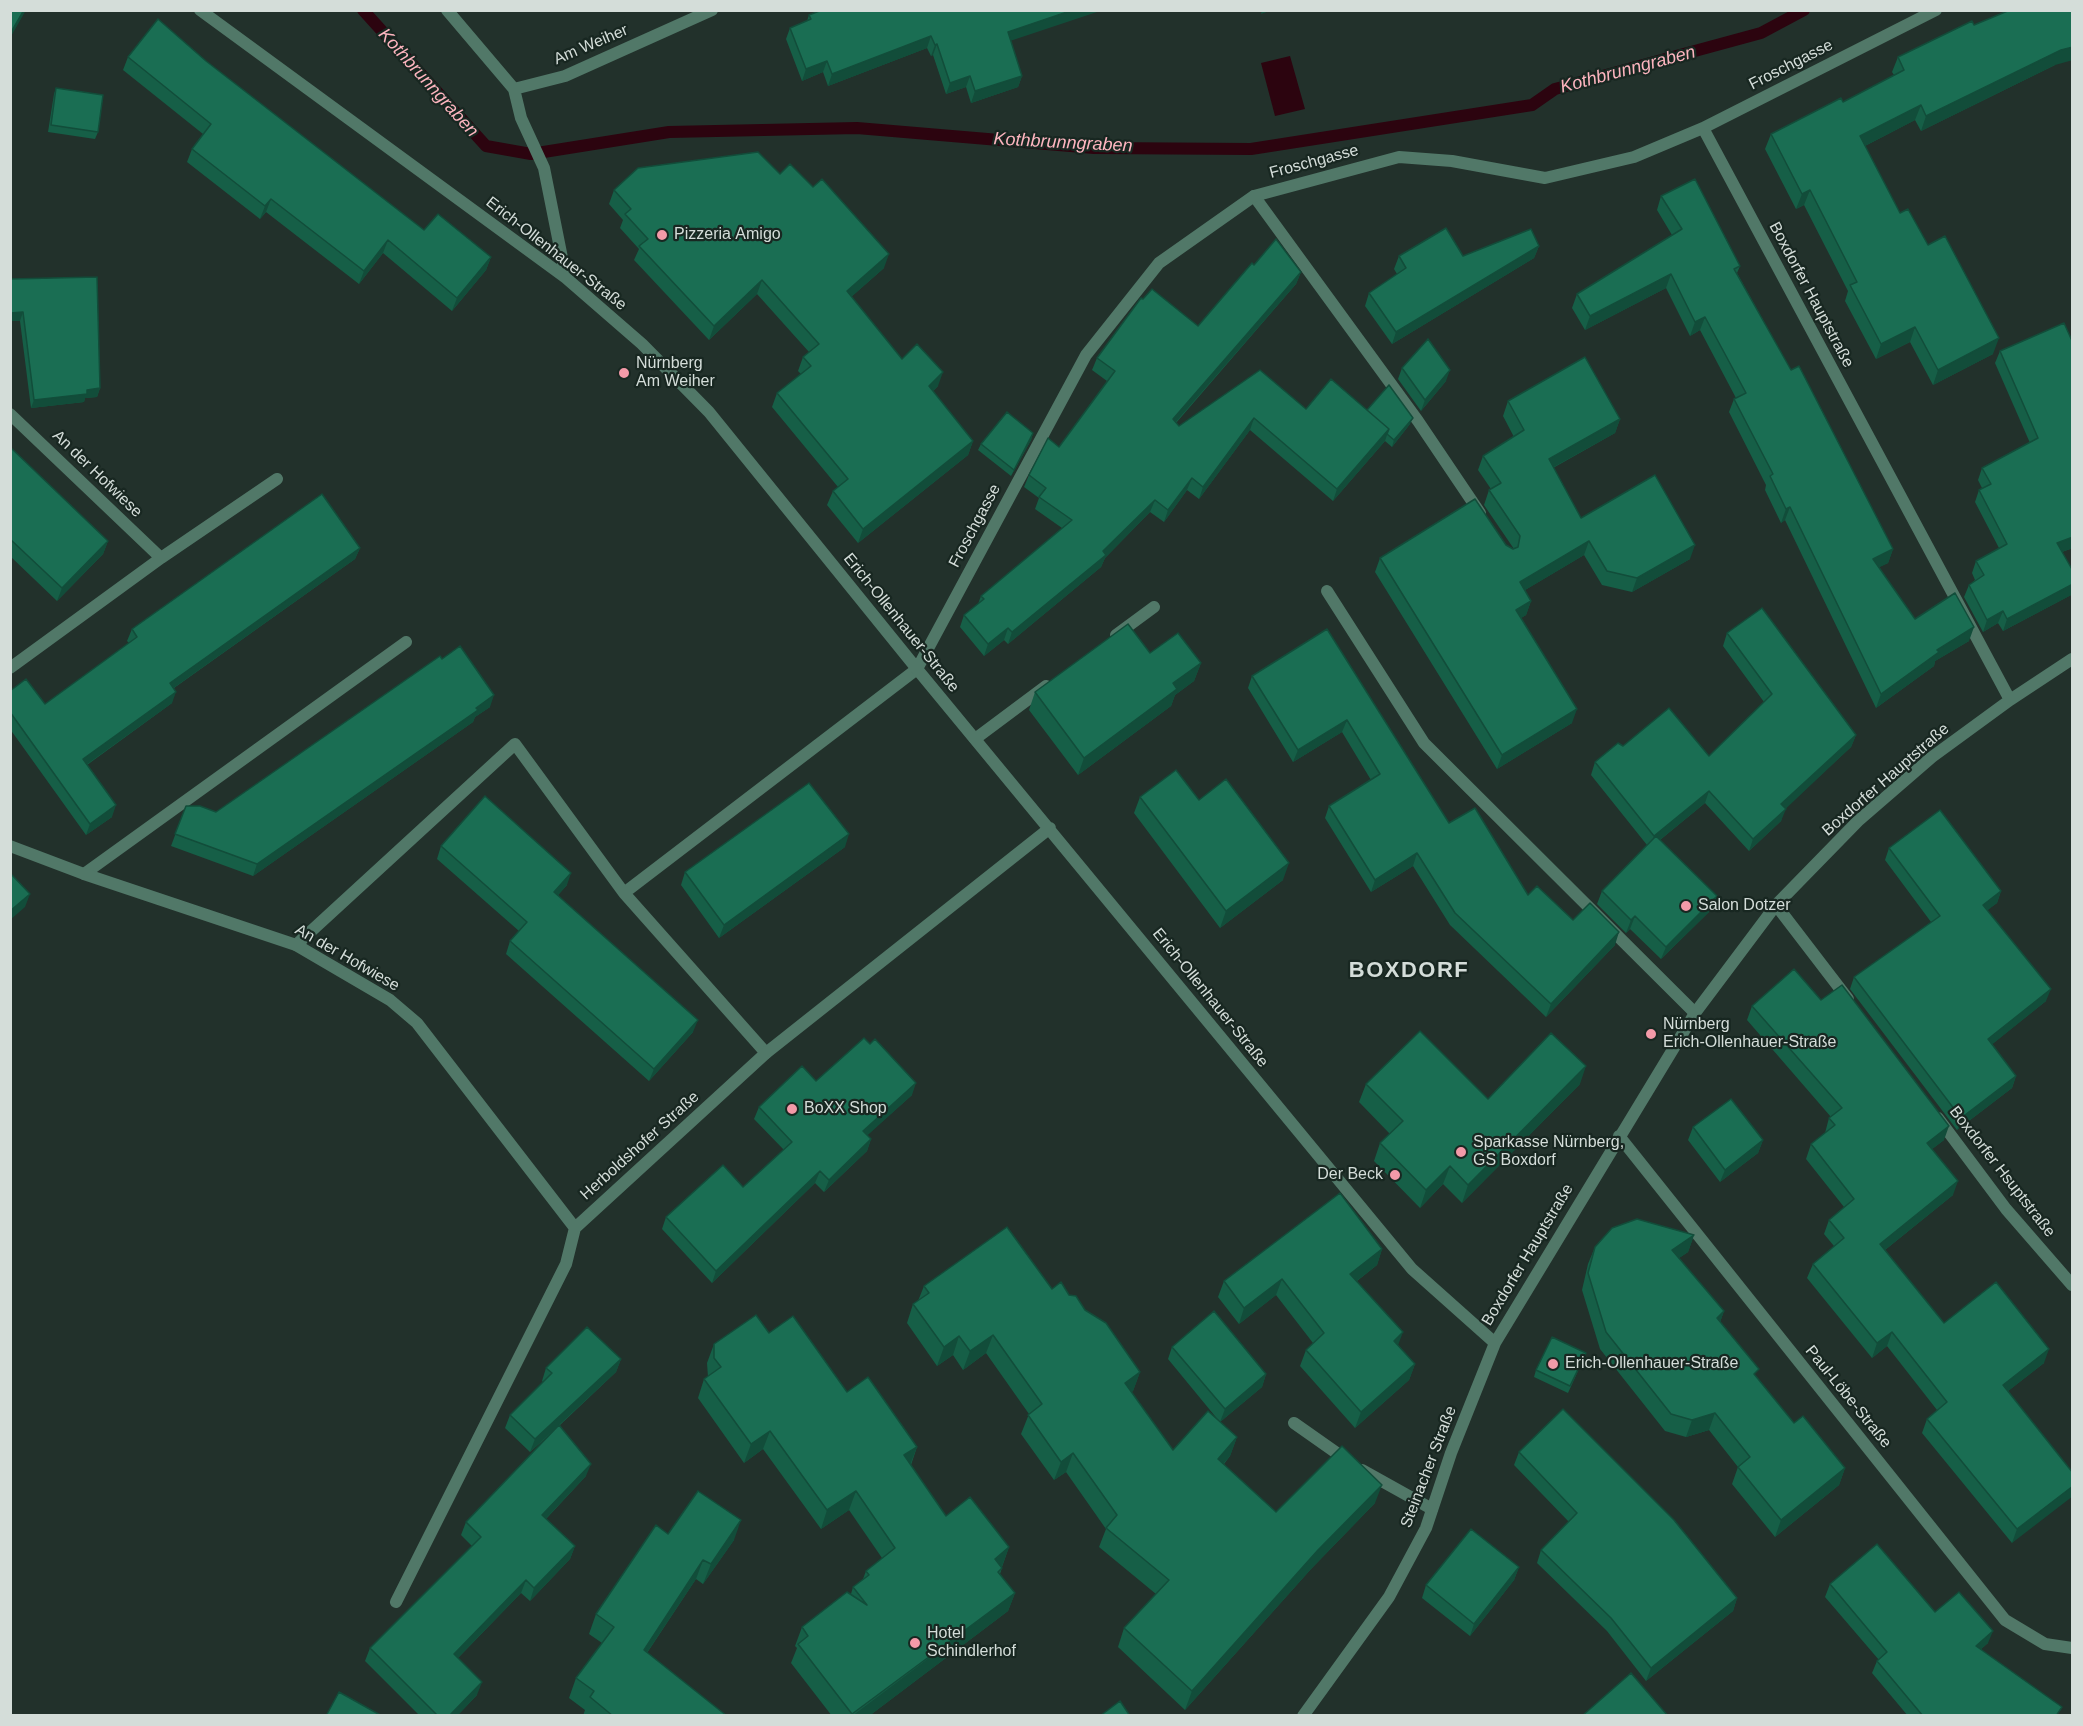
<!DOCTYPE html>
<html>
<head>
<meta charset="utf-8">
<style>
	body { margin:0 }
	#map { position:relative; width:2083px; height:1726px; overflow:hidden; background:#22312b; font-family:Arial,sans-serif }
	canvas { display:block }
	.frame { position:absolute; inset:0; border:12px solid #d4ddd9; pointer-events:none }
</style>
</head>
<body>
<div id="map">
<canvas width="2083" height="1726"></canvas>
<div class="frame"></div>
</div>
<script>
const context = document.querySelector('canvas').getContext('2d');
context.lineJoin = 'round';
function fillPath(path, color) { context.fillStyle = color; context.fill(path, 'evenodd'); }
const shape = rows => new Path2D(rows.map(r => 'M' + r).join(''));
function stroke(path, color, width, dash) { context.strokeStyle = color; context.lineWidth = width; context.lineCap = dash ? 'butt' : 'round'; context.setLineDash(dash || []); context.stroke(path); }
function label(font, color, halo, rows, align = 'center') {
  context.font = font + ' Arial,sans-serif'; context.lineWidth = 4.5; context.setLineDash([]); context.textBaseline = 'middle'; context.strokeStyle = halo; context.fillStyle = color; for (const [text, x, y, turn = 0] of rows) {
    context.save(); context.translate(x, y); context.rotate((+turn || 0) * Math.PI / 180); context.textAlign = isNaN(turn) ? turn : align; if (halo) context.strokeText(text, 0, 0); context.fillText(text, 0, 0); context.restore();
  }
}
const water = shape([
	[1290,56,1305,109,1275,116,1261,63]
]);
const stream = shape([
	[363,10,486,146,531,154,669,132,857,128,1094,148,1251,149,1532,105,1555,89,1761,33,1804,10]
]);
const lane = shape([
	[1254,196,1418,421,1480,513],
	[1327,591,1424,743,1695,1013],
	[1116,635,1154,607],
	[975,739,1046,686],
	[84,874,406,642],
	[296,945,515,744,624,893],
	[766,1053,624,893,917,669],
	[1294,1423,1348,1461],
	[1362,1470,1432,1509]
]);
const street = shape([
	[200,10,566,278,642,344,709,412,917,669,1412,1269,1495,1343],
	[447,10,514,89,521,118,544,168,566,278],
	[514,89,565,76,712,10],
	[1703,128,2010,700],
	[10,414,161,558],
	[10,668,161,558,277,479],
	[917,669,1086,355,1159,263,1254,196,1399,157,1452,161,1545,178,1634,157,1703,128,1936,10],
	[10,846,84,874,296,945,390,1000,417,1023,575,1228],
	[1776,905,1848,999],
	[1938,1118,2006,1209,2072,1285],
	[1619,1136,2005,1620,2045,1644,2072,1648],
	[396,1602,566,1264,575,1228,766,1053,1050,828],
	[1303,1716,1389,1597,1426,1528,1451,1453,1495,1343,1695,1013,1776,905,1858,821,1932,757,2010,700,2072,659]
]);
const wall = shape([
	[809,15,1011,41,1022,76,1018,87,971,103,966,87,946,94,933,55,931,56,927,48,828,86,823,72,802,81,786,39,790,28,807,21],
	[1974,25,2055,65,1921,131,1915,120,1865,146,1900,213,1928,245,1993,354,1933,385,1910,342,1876,359,1845,301,1848,291,1804,205,1796,209,1765,149,1771,134,1843,102,1894,75,1892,72,1898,57],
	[128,57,206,61,424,230,491,257,486,270,452,311,383,253,359,284,266,212,260,219,187,162,192,149,203,134,123,70],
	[56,88,98,132,95,139,48,132,54,94],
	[780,174,884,268,851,297,902,359,938,386,933,391,973,441,968,455,858,543,827,505,833,491,838,487,772,407,777,393,801,374,798,371,803,357,809,352,757,294,709,340,634,260,639,249,620,228,623,220,609,204,614,190],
	[1661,196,1740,266,1737,273,1791,370,1893,549,1888,563,1879,567,1915,619,1969,641,1935,661,1934,666,1876,708,1785,520,1781,523,1765,490,1766,485,1729,412,1734,399,1736,398,1700,330,1690,336,1666,288,1585,330,1572,308,1577,294,1672,235,1657,210],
	[1539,246,1534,258,1392,344,1365,306,1369,293,1397,274,1394,269,1399,256,1463,256],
	[1254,265,1301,272,1296,284,1176,423,1179,426,1306,409,1367,410,1410,424,1392,447,1385,441,1333,501,1250,430,1199,499,1187,490,1164,522,1150,512,1105,558,1101,567,1008,644,1004,640,984,656,960,627,964,615,978,604,981,596,1062,528,1035,509,1039,498,1024,487,1029,475,1059,447,1107,381,1092,370,1097,358,1198,326],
	[10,279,100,388,97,397,85,398,84,402,31,408,20,321,10,321],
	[2073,343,2073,548,2062,552,2073,571,2073,594,2003,631,1998,623,1983,632,1964,597,1969,585,1975,580,1972,573,1976,561,1999,548,1975,502,1979,490,1982,488,1978,480,1982,468,2030,443,1995,363,2000,351],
	[1402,368,1446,381,1421,411,1398,379],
	[1508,401,1620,419,1615,433,1553,468,1581,518,1690,559,1632,592,1602,585,1584,555,1525,590,1531,601,1526,615,1521,618,1572,723,1497,769,1375,572,1380,558,1506,545,1514,549,1484,505,1489,490,1491,489,1478,470,1483,456,1514,437,1503,416],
	[1033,433,1031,440,1011,476,978,450,981,444],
	[10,447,108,541,103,554,57,601,10,556],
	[360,548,355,559,174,688,172,703,87,765,112,817,86,835,10,729,10,691,45,704,129,643,127,641,132,629],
	[1327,629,1449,823,1528,895,1573,920,1615,945,1546,1017,1450,925,1413,866,1371,892,1325,818,1329,806,1371,780,1342,732,1293,762,1248,688,1252,676],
	[1727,633,1856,735,1851,747,1785,808,1781,821,1749,851,1705,803,1660,840,1717,896,1712,909,1661,959,1630,929,1626,933,1597,904,1602,891,1647,845,1591,775,1595,762,1623,746,1709,756,1764,702,1723,646],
	[1150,653,1201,663,1194,681,1175,695,1171,706,1078,775,1029,710,1035,692],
	[442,659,490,707,475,717,473,722,253,876,171,846,186,806,216,812],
	[1140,797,1199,800,1283,880,1220,928,1134,813],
	[441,846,567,885,558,895,693,1032,649,1081,506,954,510,941,519,931,437,859],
	[845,847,719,938,681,885,685,872],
	[1889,848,2001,891,1997,903,1987,910,2046,1001,1992,1044,2016,1076,2012,1088,1957,1130,1850,989,1854,977,1931,922,1885,860],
	[1752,1006,1944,1140,1932,1149,1953,1195,1885,1250,1944,1323,2044,1363,2008,1391,2073,1473,2012,1543,1922,1433,1927,1419,1937,1410,1887,1346,1872,1358,1807,1278,1813,1264,1834,1246,1824,1234,1829,1220,1844,1207,1806,1159,1811,1144,1825,1133,1829,1118,1831,1117,1747,1020],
	[816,1081,912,1095,867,1135,871,1139,867,1151,824,1192,815,1183,712,1283,662,1229,666,1217,743,1187,784,1150,754,1119,759,1107],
	[1366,1084,1488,1099,1580,1084,1462,1203,1443,1184,1420,1208,1374,1161,1380,1143,1390,1134,1359,1102],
	[1693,1127,1763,1140,1758,1153,1720,1182,1688,1140],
	[1694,1235,1688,1252,1679,1258,1724,1311,1720,1322,1756,1376,1794,1423,1845,1468,1839,1485,1775,1537,1732,1484,1738,1467,1709,1430,1686,1437,1665,1431,1600,1349,1582,1290,1588,1264,1595,1247],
	[1382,1249,1377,1265,1357,1281,1398,1346,1415,1364,1409,1380,1355,1428,1300,1366,1306,1350,1313,1343,1276,1295,1239,1324,1218,1297,1224,1281],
	[924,1286,1052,1289,1069,1295,1085,1310,1140,1372,1133,1391,1131,1392,1173,1450,1219,1421,1168,1359,1172,1347,1266,1374,1262,1387,1220,1422,1237,1437,1230,1456,1224,1464,1276,1512,1375,1503,1311,1569,1185,1710,1118,1647,1124,1628,1156,1594,1099,1547,1106,1529,1066,1472,1054,1480,1021,1434,1029,1414,986,1353,963,1370,953,1355,937,1366,907,1323,913,1304,918,1301],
	[769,1333,917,1447,911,1465,946,1516,1009,1547,1002,1567,1002,1568,1000,1574,1015,1593,1008,1611,869,1716,832,1716,791,1663,797,1648,795,1646,802,1627,851,1594,853,1587,863,1579,866,1571,882,1558,849,1510,821,1529,763,1449,744,1463,698,1398,704,1379,708,1377,707,1363,714,1344],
	[621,1359,616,1372,560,1425,586,1476,546,1519,575,1546,570,1559,530,1601,521,1593,458,1658,477,1695,457,1716,420,1716,365,1661,370,1648,472,1546,461,1535,466,1522,556,1429,530,1452,505,1428,510,1415,543,1382,542,1381,546,1368],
	[1583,1360,1568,1393,1534,1377,1536,1370],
	[1519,1452,1737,1598,1733,1611,1646,1681,1607,1631,1537,1563,1541,1550,1569,1522,1514,1465],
	[668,1534,734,1540,703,1584,696,1579,647,1653,727,1716,583,1716,585,1710,569,1698,576,1678,602,1643,589,1634,596,1614],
	[1519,1567,1514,1580,1470,1636,1422,1598,1426,1585],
	[1830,1584,1935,1612,1988,1643,1981,1649,2059,1716,1908,1716,1872,1673,1877,1661,1879,1660,1825,1597]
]);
const shadedWall = shape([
	[24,10,26,10,10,38,10,34],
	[1073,10,1103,10,1004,43,1008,32],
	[1262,10,1272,10,1261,14],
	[931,36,927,48,828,86,832,74],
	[937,44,933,55,931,56,935,45],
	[2073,47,2073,60,2055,65,1921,131,1926,116,2061,50],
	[827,61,823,72,802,81,806,69],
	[970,76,966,87,946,94,950,83],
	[1022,76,1018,87,971,103,975,91],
	[1921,105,1915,120,1855,151,1860,136],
	[1810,190,1804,205,1796,209,1802,194],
	[271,199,266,212,260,219,265,206],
	[388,240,383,253,359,284,364,271],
	[1539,246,1534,258,1392,344,1396,332],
	[889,254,884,268,842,305,847,291],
	[491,257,486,270,452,311,457,298],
	[1301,272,1296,284,1168,431,1173,419],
	[1671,274,1666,288,1585,330,1590,316],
	[762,280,757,294,709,340,714,326],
	[23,312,20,321,10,321,10,313],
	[1705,317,1700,330,1690,336,1695,322],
	[1915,327,1910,342,1876,359,1881,344],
	[1999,338,1993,354,1933,385,1938,370],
	[1450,370,1446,381,1421,411,1425,400],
	[943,372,938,386,924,400,929,386],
	[100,388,97,397,85,398,84,402,31,408,34,400],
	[1254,418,1250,430,1199,499,1203,487],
	[1413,418,1410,424,1392,447,1394,440],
	[1620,419,1615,433,1543,473,1549,459],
	[1389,429,1385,441,1333,501,1337,489],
	[1033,433,1031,440,1011,476,1014,470],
	[973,441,968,455,858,543,863,529],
	[1192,478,1187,490,1164,522,1168,510],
	[1155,500,1150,512,1105,558,1101,567,1008,644,1012,632,1103,551],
	[1790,507,1785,520,1781,523,1786,509],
	[2073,537,2073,548,2053,555,2057,543],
	[108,541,103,554,57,601,62,588],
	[1589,541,1584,555,1515,596,1520,582],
	[1695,545,1690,559,1632,592,1637,578],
	[360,548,355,559,165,694,170,683],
	[1893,549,1888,563,1868,573,1873,559],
	[2073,584,2073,594,2003,631,2007,619],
	[1531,601,1526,615,1511,624,1516,610],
	[2003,611,1998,623,1983,632,1987,620],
	[1974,627,1969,641,1935,661,1934,666,1876,708,1881,694,1937,650],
	[1008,628,1004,640,984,656,988,644],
	[1201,663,1194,681,1175,695,1171,706,1078,775,1084,758,1173,683],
	[176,692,172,703,79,770,83,759],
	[494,695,490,707,475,717,473,722,253,876,257,864],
	[1577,709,1572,723,1497,769,1502,755],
	[1347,720,1342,732,1293,762,1298,750],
	[1856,735,1851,747,1777,817,1781,804],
	[1709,791,1705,803,1650,848,1654,836],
	[116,805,112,817,86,835,90,824],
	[1786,809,1781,821,1749,851,1753,839],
	[849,834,845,847,719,938,724,925],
	[1417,853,1413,866,1371,892,1375,880],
	[1289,863,1283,880,1220,928,1226,911],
	[571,873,567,885,550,904,554,892],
	[2001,891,1997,903,1979,917,1983,905],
	[30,894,25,907,10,920,10,911],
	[1717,896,1712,909,1661,959,1666,947],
	[1635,916,1630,929,1626,933,1631,920],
	[1619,932,1615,945,1546,1017,1551,1004],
	[2051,989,2046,1001,1984,1051,1988,1039],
	[698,1020,693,1032,649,1081,654,1069],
	[1586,1066,1580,1084,1462,1203,1468,1185],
	[2016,1076,2012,1088,1957,1130,1961,1118],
	[916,1083,912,1095,859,1143,863,1131],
	[1949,1126,1944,1140,1922,1157,1927,1143],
	[871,1139,867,1151,824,1192,829,1180],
	[1763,1140,1758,1153,1720,1182,1725,1170],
	[1450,1166,1443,1184,1420,1208,1426,1190],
	[820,1171,815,1183,712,1283,716,1271],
	[1958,1181,1953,1195,1875,1258,1880,1244],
	[1694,1235,1688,1252,1666,1267,1672,1250],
	[1382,1249,1377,1265,1345,1290,1350,1274],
	[1282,1279,1276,1295,1239,1324,1244,1308],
	[1724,1311,1718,1328,1717,1318],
	[1403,1332,1397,1348,1394,1341],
	[1892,1332,1887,1346,1872,1358,1877,1343],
	[993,1335,986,1353,963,1370,970,1351],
	[959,1336,953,1355,937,1366,944,1347],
	[2049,1349,2044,1363,1998,1399,2003,1385],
	[621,1359,616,1372,530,1452,535,1439],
	[1415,1364,1409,1380,1355,1428,1361,1412],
	[1140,1372,1133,1391,1118,1402,1125,1383],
	[1266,1374,1262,1387,1220,1422,1225,1409],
	[1715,1413,1709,1430,1686,1437,1692,1420],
	[770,1431,763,1449,744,1463,751,1444],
	[1237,1437,1230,1456,1211,1478,1218,1459],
	[917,1447,910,1465,904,1455],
	[1073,1453,1066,1472,1054,1480,1061,1462],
	[591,1464,586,1476,537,1528,542,1515],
	[1845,1468,1839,1485,1775,1537,1781,1520],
	[1382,1485,1375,1503,1311,1569,1185,1710,1192,1691,1318,1550],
	[2073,1486,2073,1496,2012,1543,2017,1529],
	[856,1491,849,1510,821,1529,827,1510],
	[741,1520,734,1540,703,1584,711,1564],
	[575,1546,570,1559,530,1601,534,1588],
	[1009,1547,1002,1566,989,1578,995,1559],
	[703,1560,696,1579,636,1669,644,1650],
	[1519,1567,1514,1580,1470,1636,1474,1624],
	[526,1580,521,1593,449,1667,454,1654],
	[1015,1593,1008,1611,869,1716,852,1716],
	[1737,1598,1733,1611,1646,1681,1651,1668],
	[1993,1631,1988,1643,1971,1658,1976,1646],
	[482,1682,477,1695,457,1716,449,1716]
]);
const building = shape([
	[10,10,24,10,10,34,10,10],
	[822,10,1073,10,1008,32,1022,76,975,91,970,76,950,83,937,44,935,45,931,36,832,74,827,61,806,69,790,28,811,19,809,15,822,10],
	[2010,10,2073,10,2073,47,2061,50,1926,116,1921,105,1860,136,1900,213,1908,209,1928,245,1945,236,1999,338,1938,370,1915,327,1881,344,1850,285,1857,282,1810,190,1802,194,1771,134,1841,98,1843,102,1904,70,1898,57,1972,21,1974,25,2010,10],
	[158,19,206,61,424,230,438,214,491,257,457,298,388,240,364,271,271,199,265,206,192,149,211,124,128,57,158,19],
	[56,88,103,95,98,132,51,125,56,88],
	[758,152,780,174,790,164,813,187,822,179,889,254,847,291,902,359,917,344,943,372,929,386,973,441,863,529,833,491,848,479,777,393,811,366,803,357,819,344,762,280,714,326,639,246,648,239,625,214,631,209,614,190,638,168,758,152],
	[1695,179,1740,266,1734,269,1791,370,1799,366,1893,549,1873,559,1915,619,1955,593,1974,627,1937,650,1939,652,1881,694,1790,507,1786,509,1770,476,1773,474,1734,399,1746,393,1705,317,1695,322,1671,274,1590,316,1577,294,1682,229,1661,196,1695,179],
	[1446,228,1463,256,1531,229,1539,246,1396,332,1369,293,1406,268,1399,256,1446,228],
	[1276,239,1301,272,1173,419,1179,426,1260,370,1306,409,1331,379,1389,429,1337,489,1254,418,1203,487,1192,478,1168,510,1155,500,1103,551,1106,555,1012,632,1008,628,988,644,964,615,984,599,981,596,1072,520,1039,497,1046,488,1029,475,1048,438,1059,447,1115,371,1097,358,1141,298,1143,299,1152,289,1198,326,1252,263,1254,265,1276,239],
	[97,277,100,388,87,390,87,394,34,400,23,312,10,313,10,279,97,277],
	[2064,323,2073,343,2073,537,2057,543,2073,571,2073,584,2007,619,2003,611,1987,620,1969,585,1984,575,1976,561,2007,544,1979,490,1991,484,1982,468,2038,438,2000,351,2064,323],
	[1428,339,1450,370,1425,400,1402,368,1428,339],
	[1585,357,1620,419,1549,459,1581,518,1655,475,1695,545,1637,578,1607,571,1589,541,1520,582,1531,601,1516,610,1577,709,1502,755,1380,558,1475,499,1506,545,1513,549,1518,547,1520,536,1489,490,1501,483,1483,456,1524,430,1508,401,1585,357],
	[1389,385,1413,418,1394,440,1387,434,1389,429,1367,410,1389,385],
	[1007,412,1033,433,1014,470,981,444,1007,412],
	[10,447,108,541,62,588,10,539,10,447],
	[322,494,360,548,170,683,176,692,83,759,116,805,90,824,10,712,10,691,26,679,45,704,137,637,132,629,322,494],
	[1762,608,1856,735,1781,804,1786,809,1753,839,1709,791,1654,836,1595,762,1618,743,1623,746,1669,708,1709,756,1772,694,1727,633,1762,608],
	[1128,624,1150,653,1178,633,1201,663,1173,683,1177,689,1084,758,1035,692,1128,624],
	[1327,629,1449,823,1475,808,1528,895,1537,886,1573,920,1590,903,1619,932,1551,1004,1455,913,1417,853,1375,880,1329,806,1380,774,1347,720,1298,750,1252,676,1327,629],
	[460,646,494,695,476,708,478,710,257,864,175,834,186,806,200,806,216,812,440,656,442,659,460,646],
	[1176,770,1199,800,1226,779,1289,863,1226,911,1140,797,1176,770],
	[809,783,849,834,724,925,685,872,809,783],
	[485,796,571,873,554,892,698,1020,654,1069,510,941,527,922,441,846,485,796],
	[1940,810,2001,891,1983,905,2051,989,1988,1039,2016,1076,1961,1118,1854,977,1940,916,1889,848,1940,810],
	[1656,836,1717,896,1666,947,1635,916,1631,920,1602,891,1656,836],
	[10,873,30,894,10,911,10,873],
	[1794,969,1821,1000,1842,985,1949,1126,1927,1143,1958,1181,1880,1244,1944,1323,1996,1282,2049,1349,2003,1385,2073,1473,2073,1486,2017,1529,1927,1419,1947,1402,1892,1332,1877,1343,1813,1264,1844,1238,1829,1220,1854,1199,1811,1144,1835,1125,1829,1118,1842,1108,1752,1006,1794,969],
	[1420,1031,1488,1099,1551,1033,1586,1066,1468,1185,1450,1166,1426,1190,1380,1143,1403,1121,1366,1084,1420,1031],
	[864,1038,870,1044,875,1039,916,1083,863,1131,871,1139,829,1180,820,1171,716,1271,666,1217,723,1165,743,1187,792,1142,759,1107,802,1066,816,1081,864,1038],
	[1731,1099,1763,1140,1725,1170,1693,1127,1731,1099],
	[1340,1193,1382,1249,1350,1274,1403,1332,1394,1341,1415,1364,1361,1412,1306,1350,1324,1333,1282,1279,1244,1308,1224,1281,1340,1193],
	[1637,1219,1694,1235,1672,1250,1724,1311,1717,1318,1759,1369,1754,1374,1794,1423,1803,1416,1845,1468,1781,1520,1738,1467,1750,1457,1715,1413,1692,1420,1671,1414,1606,1332,1588,1273,1595,1247,1612,1228,1637,1219],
	[1007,1227,1052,1289,1061,1282,1069,1295,1076,1296,1085,1310,1106,1323,1140,1372,1125,1383,1173,1450,1208,1411,1237,1437,1218,1459,1276,1512,1342,1446,1382,1485,1318,1550,1192,1691,1124,1628,1169,1580,1106,1528,1117,1515,1073,1453,1061,1462,1028,1415,1042,1404,993,1335,970,1351,959,1336,944,1347,913,1304,929,1293,924,1286,1007,1227],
	[1214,1311,1266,1374,1225,1409,1172,1347,1214,1311],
	[756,1315,769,1333,793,1316,847,1392,868,1377,917,1447,904,1455,946,1516,970,1497,1009,1547,995,1559,1002,1568,998,1572,1015,1593,852,1714,798,1644,808,1636,802,1627,847,1592,867,1605,853,1587,869,1575,866,1571,895,1548,856,1491,827,1510,770,1431,751,1444,704,1379,721,1367,714,1358,714,1344,756,1315],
	[587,1327,621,1359,535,1439,510,1415,552,1373,546,1368,587,1327],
	[1552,1337,1586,1353,1570,1386,1536,1370,1552,1337],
	[1563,1409,1674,1520,1737,1598,1651,1668,1611,1618,1541,1550,1577,1513,1519,1452,1563,1409],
	[559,1425,591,1464,542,1515,575,1546,534,1588,526,1580,454,1654,482,1682,449,1716,438,1716,370,1648,481,1537,466,1522,559,1425],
	[698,1491,741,1520,711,1564,703,1560,644,1650,727,1716,613,1716,590,1697,594,1691,576,1678,614,1627,596,1614,656,1525,668,1534,698,1491],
	[1471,1529,1519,1567,1474,1624,1426,1585,1471,1529],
	[1877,1544,1935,1612,1959,1592,1993,1631,1976,1646,2062,1707,2056,1716,1923,1716,1877,1661,1887,1652,1830,1584,1877,1544],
	[1631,1673,1668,1716,1582,1716,1631,1673],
	[339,1692,382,1716,326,1716,339,1692],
	[1120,1701,1130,1716,1100,1716,1120,1701]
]);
const markers = [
	[662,235,6,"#f39aa8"],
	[624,373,6,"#f39aa8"],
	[1686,906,6,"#f39aa8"],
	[1651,1034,6,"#f39aa8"],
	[792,1109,6,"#f39aa8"],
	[1461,1152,6,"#f39aa8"],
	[1395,1175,6,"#f39aa8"],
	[1553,1364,6,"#f39aa8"],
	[915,1643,6,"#f39aa8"]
];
const streetNames = [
	["Am Weiher",591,45,-23],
	["Froschgasse",1791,65,-27],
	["Froschgasse",1314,162,-15],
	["Erich-Ollenhauer-Straße",556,254,38],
	["Boxdorfer Hauptstraße",1811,295,62],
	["An der Hofwiese",97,474,44],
	["Froschgasse",975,526,-62],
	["Erich-Ollenhauer-Straße",901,623,51],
	["Boxdorfer Hauptstraße",1886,780,-41],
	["An der Hofwiese",347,958,30],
	["Erich-Ollenhauer-Straße",1210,998,51],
	["Herboldshofer Straße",640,1146,-42],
	["Boxdorfer Hsuptstraße",2002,1172,52],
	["Boxdorfer Hauptstraße",1528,1255,-59],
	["Paul-Löbe-Straße",1848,1397,51],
	["Steinacher Straße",1429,1467,-69]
];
const poiNames = [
	["Pizzeria Amigo",674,235],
	["Nürnberg",636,364],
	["Am Weiher",636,382],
	["Salon Dotzer",1698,906],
	["Nürnberg",1663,1025],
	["Erich-Ollenhauer-Straße",1663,1043],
	["BoXX Shop",804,1109],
	["Sparkasse Nürnberg,",1473,1143],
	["GS Boxdorf",1473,1161],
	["Der Beck",1383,1175,"right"],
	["Erich-Ollenhauer-Straße",1565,1364],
	["Hotel",927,1634],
	["Schindlerhof",927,1652]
];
const waterNames = [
	["Kothbrunngraben",1628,70,-15],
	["Kothbrunngraben",428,83,48],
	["Kothbrunngraben",1063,143,3]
];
const districtNames = [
	["BOXDORF",1409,971]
];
fillPath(water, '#2c040f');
stroke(stream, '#2c040f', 12);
stroke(lane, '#517868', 12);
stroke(street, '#517868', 12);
fillPath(wall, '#165f47');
fillPath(shadedWall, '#124d3a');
fillPath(building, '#1a6e53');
stroke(building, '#124d3a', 1.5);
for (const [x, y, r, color] of markers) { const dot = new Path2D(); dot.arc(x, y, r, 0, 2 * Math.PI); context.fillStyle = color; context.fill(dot); stroke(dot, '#182721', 2); }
label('16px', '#d4ddd9', '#182721', streetNames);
label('16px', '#d4ddd9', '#182721', poiNames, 'left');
label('italic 18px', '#fdb5bf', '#182721', waterNames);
context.letterSpacing = '1.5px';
label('bold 22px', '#d4ddd9', '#182721', districtNames);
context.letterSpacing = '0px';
</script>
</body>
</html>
